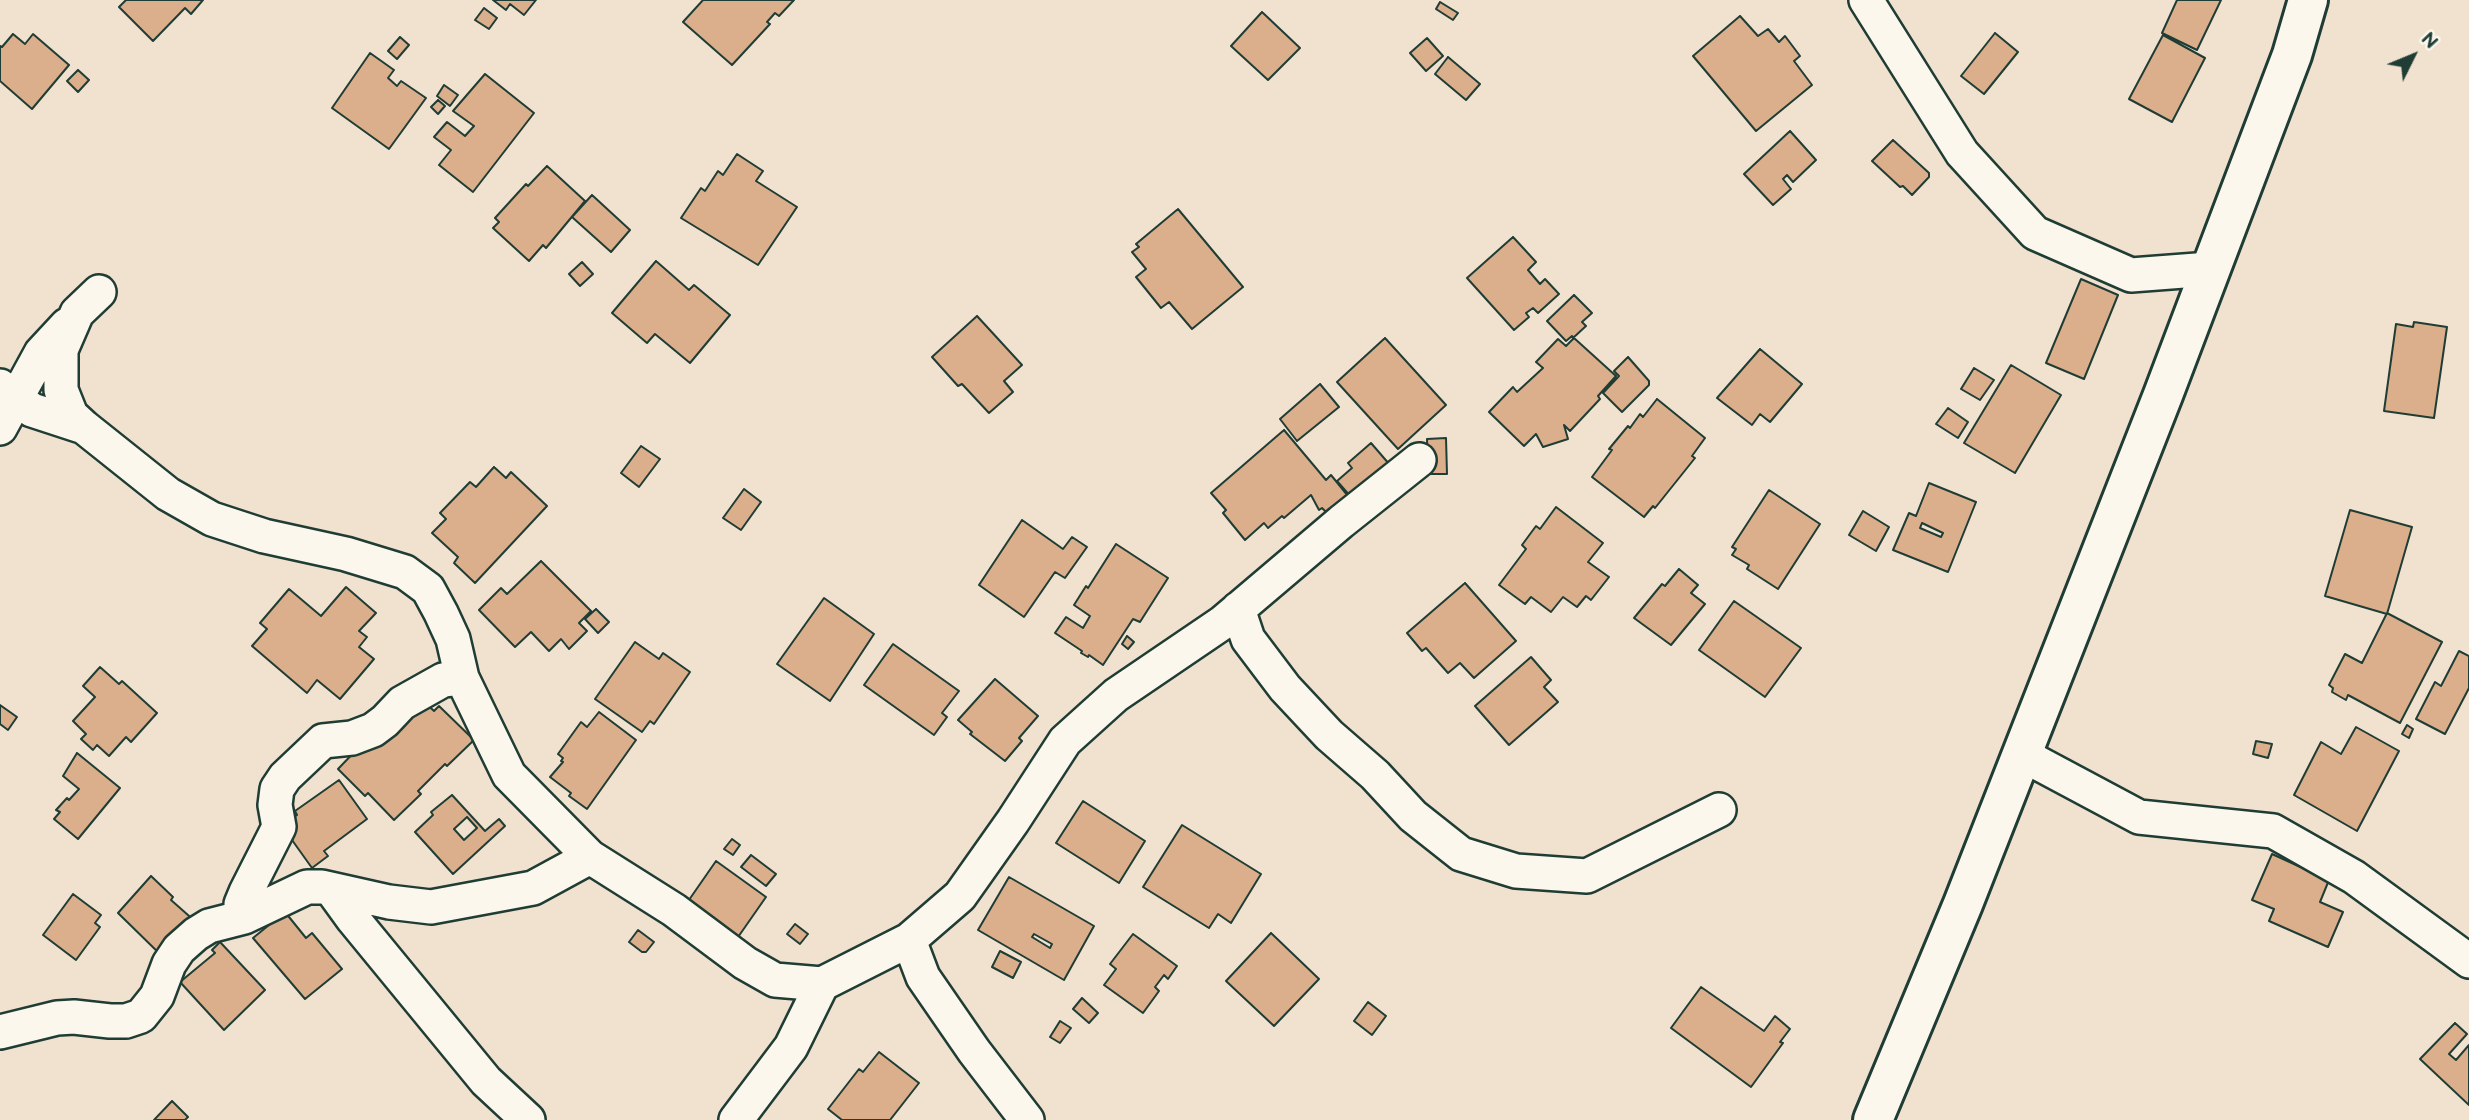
<!DOCTYPE html>
<html>
<head>
<meta charset="utf-8">
<style>
	body { margin:0 }
	#map { position:relative; width:2469px; height:1120px; overflow:hidden; background:#f1e1cf; font-family:"Balsamiq Sans",sans-serif }
	canvas { display:block }
	.north { position:absolute; left:2378px; top:21px; width:70px; height:70px; -webkit-text-stroke:5px #fbf7ec; paint-order:stroke; rotate:47deg; font-size:19px; font-weight:700; line-height:28px; text-align:center; color:#1f3d34 }
	.north::after { content:''; display:block; margin:auto; width:24px; height:32px; background:#1f3d34; clip-path:polygon(50% 0,100% 100%,50% 72%,0 100%) }
</style>
</head>
<body>
<div id="map">
<canvas width="2469" height="1120"></canvas>
<div class="north">N</div>
</div>
<script>
const context = document.querySelector('canvas').getContext('2d');
context.lineJoin = 'round';
function fillPath(path, color) { context.fillStyle = color; context.fill(path, 'evenodd'); }
const shape = rows => new Path2D(rows.map(r => 'M' + r).join(''));
function stroke(path, color, width, dash) { context.strokeStyle = color; context.lineWidth = width; context.lineCap = dash ? 'butt' : 'round'; context.setLineDash(dash || []); context.stroke(path); }
const building = shape([
	[126,0,203,0,191,14,185,8,153,41,119,7,126,0],
	[493,0,536,0,524,15,510,4,506,10,493,0],
	[703,0,794,0,779,16,775,13,767,22,770,24,732,65,683,22,703,0],
	[2177,0,2221,0,2197,50,2162,33,2177,0],
	[1440,2,1458,13,1453,20,1436,9,1440,2],
	[484,8,497,18,489,29,475,20,484,8],
	[1262,12,1300,48,1268,80,1231,46,1262,12],
	[1740,16,1758,36,1768,29,1779,42,1785,36,1800,56,1794,61,1812,85,1756,131,1693,56,1740,16],
	[1995,33,2018,52,1984,94,1961,76,1995,33],
	[13,34,25,44,33,34,69,65,32,109,0,81,0,46,2,47,13,34],
	[2163,35,2205,58,2172,122,2129,99,2163,35],
	[400,37,409,45,397,59,388,51,400,37],
	[1427,38,1443,56,1426,71,1410,53,1427,38],
	[370,53,394,70,388,78,397,86,401,81,426,98,389,149,332,108,370,53],
	[1448,57,1480,84,1466,100,1435,74,1448,57],
	[78,70,89,80,78,92,67,81,78,70],
	[485,74,534,113,473,192,439,165,451,150,434,137,447,122,465,136,474,126,453,111,485,74],
	[444,85,458,95,450,106,437,96,444,85],
	[438,100,445,106,438,114,431,107,438,100],
	[1790,131,1816,160,1793,182,1787,175,1783,179,1791,189,1773,205,1744,174,1790,131],
	[1893,140,1929,173,1929,177,1912,195,1903,186,1900,187,1872,161,1893,140],
	[737,154,763,171,756,181,797,207,758,265,681,218,701,188,705,191,718,171,723,175,737,154],
	[547,166,585,201,546,248,543,245,529,261,493,228,499,222,495,218,526,184,528,186,547,166],
	[592,195,630,230,611,252,572,217,592,195],
	[1178,209,1243,287,1192,329,1169,302,1161,308,1136,277,1146,269,1132,252,1139,247,1136,244,1178,209],
	[1513,237,1536,262,1528,270,1540,284,1545,279,1559,294,1538,313,1533,308,1526,313,1529,317,1514,330,1467,278,1513,237],
	[656,261,689,290,694,285,730,315,690,363,655,334,647,343,612,313,656,261],
	[582,262,593,274,580,286,569,274,582,262],
	[2081,279,2118,295,2084,379,2046,363,2081,279],
	[1574,295,1592,313,1582,322,1586,326,1573,338,1572,336,1566,341,1547,321,1574,295],
	[977,316,1022,365,1004,381,1013,392,989,413,962,384,958,386,932,357,977,316],
	[2414,322,2447,327,2434,418,2384,411,2396,324,2413,327,2414,322],
	[1385,338,1446,405,1398,449,1337,382,1385,338],
	[1574,338,1616,376,1598,396,1600,399,1570,431,1564,425,1568,439,1543,447,1536,434,1524,446,1489,412,1513,387,1517,392,1543,368,1536,362,1558,339,1566,346,1574,338],
	[1760,349,1802,384,1770,422,1760,414,1752,425,1717,398,1760,349],
	[1628,357,1649,381,1649,385,1622,412,1603,393,1619,376,1614,371,1628,357],
	[2011,365,2061,395,2015,473,1964,443,2011,365],
	[1974,368,1994,380,1980,400,1961,389,1974,368],
	[1320,384,1339,407,1297,441,1280,419,1320,384],
	[1657,399,1705,438,1692,456,1695,458,1655,508,1653,506,1644,517,1592,477,1612,450,1609,449,1628,426,1630,428,1640,414,1643,417,1657,399],
	[1948,408,1968,422,1958,438,1936,424,1948,408],
	[1284,430,1326,480,1331,475,1348,496,1327,513,1322,508,1319,510,1311,495,1284,518,1282,516,1268,528,1264,523,1245,540,1223,513,1226,510,1211,493,1284,430],
	[1446,438,1447,474,1428,474,1427,439,1446,438],
	[1371,443,1390,465,1351,497,1337,481,1352,468,1348,463,1371,443],
	[641,446,660,459,639,487,621,473,641,446],
	[494,467,506,478,511,472,547,506,475,583,454,563,458,557,432,533,446,519,440,513,470,482,476,487,494,467],
	[1929,483,1976,502,1948,572,1893,550,1909,513,1916,516,1929,483],
	[1922,523,1943,533,1941,537,1920,528,1922,523],
	[744,489,761,502,741,530,723,518,744,489],
	[1769,490,1820,524,1778,589,1747,569,1749,565,1732,555,1736,549,1732,547,1769,490],
	[1556,507,1603,543,1588,562,1609,577,1591,600,1586,596,1577,607,1563,597,1551,612,1531,597,1525,604,1499,585,1526,549,1522,545,1536,526,1540,529,1556,507],
	[2350,510,2412,527,2387,614,2325,596,2350,510],
	[1863,511,1889,527,1876,551,1849,535,1863,511],
	[1022,520,1063,549,1072,537,1087,547,1065,578,1055,572,1024,617,979,585,1022,520],
	[1116,544,1168,578,1140,622,1133,619,1103,665,1089,655,1088,657,1081,653,1082,651,1055,633,1066,617,1083,628,1090,616,1074,605,1086,586,1088,588,1116,544],
	[541,561,591,611,579,623,587,631,569,649,561,639,549,651,531,632,515,647,479,610,501,588,507,594,541,561],
	[1679,569,1698,585,1691,593,1705,604,1671,645,1634,618,1662,584,1665,586,1679,569],
	[1465,583,1516,641,1474,678,1460,663,1448,673,1426,648,1422,651,1407,633,1465,583],
	[346,587,376,613,359,631,367,637,359,647,374,659,340,699,317,680,307,693,252,646,267,629,260,623,289,589,321,616,346,587],
	[824,598,874,634,830,701,777,664,824,598],
	[1734,601,1801,648,1765,697,1699,650,1734,601],
	[596,609,609,622,598,633,585,619,596,609],
	[2387,613,2442,642,2400,723,2348,695,2346,700,2332,692,2333,688,2329,685,2345,654,2362,663,2387,613],
	[1127,636,1134,642,1128,649,1122,644,1127,636],
	[635,642,659,659,663,653,690,672,654,724,650,721,642,732,595,699,635,642],
	[893,644,959,691,942,713,947,717,934,735,864,685,893,644],
	[2459,651,2469,656,2469,688,2445,734,2416,719,2435,682,2441,686,2459,651],
	[1531,657,1551,680,1544,687,1558,702,1509,745,1475,706,1531,657],
	[100,667,119,684,122,681,157,713,131,742,126,737,109,756,97,745,93,750,81,739,86,734,73,721,95,697,83,686,100,667],
	[995,679,1038,716,1019,738,1022,741,1005,761,970,734,972,732,958,720,995,679],
	[420,698,434,711,439,706,474,740,447,766,445,764,418,791,421,794,394,820,368,793,365,796,338,769,362,744,420,698],
	[0,705,17,717,8,730,0,724,0,705],
	[599,712,636,740,587,809,569,796,571,793,550,777,563,762,561,761,563,758,558,754,581,722,587,727,599,712],
	[2407,725,2413,729,2409,738,2402,734,2407,725],
	[2356,727,2399,751,2357,831,2294,795,2321,742,2341,754,2356,727],
	[2256,741,2272,744,2268,758,2253,754,2256,741],
	[77,753,120,788,78,839,54,819,60,812,56,810,67,798,69,800,79,789,63,776,77,753],
	[339,780,367,819,324,851,328,856,312,868,282,826,297,815,295,811,339,780],
	[452,795,485,831,499,819,505,826,453,874,415,832,433,815,431,812,452,795],
	[467,817,477,828,464,840,454,829,467,817],
	[1083,801,1145,841,1119,883,1056,843,1083,801],
	[1182,825,1261,874,1231,923,1218,914,1209,928,1143,887,1182,825],
	[732,839,740,845,733,855,724,849,732,839],
	[2272,854,2329,880,2320,902,2343,912,2328,947,2269,921,2274,909,2252,900,2272,854],
	[751,855,776,874,766,886,741,867,751,855],
	[716,861,766,897,736,940,682,910,716,861],
	[151,876,173,897,171,900,197,923,164,958,118,913,151,876],
	[1009,877,1094,926,1064,980,978,930,1009,877],
	[1034,934,1052,944,1050,948,1032,937,1034,934],
	[73,894,101,915,95,923,100,927,76,960,43,935,73,894],
	[285,912,306,938,312,933,342,969,305,999,253,938,285,912],
	[795,924,808,934,800,944,787,934,795,924],
	[638,930,654,942,646,952,642,952,629,942,638,930],
	[1271,933,1319,979,1274,1026,1226,981,1271,933],
	[1133,934,1177,966,1168,979,1164,975,1155,987,1159,991,1143,1013,1104,985,1116,969,1110,964,1133,934],
	[220,942,265,990,224,1030,180,982,215,953,212,950,220,942],
	[1000,951,1021,962,1013,978,992,967,1000,951],
	[1701,987,1764,1031,1775,1016,1790,1029,1780,1042,1783,1043,1751,1087,1671,1028,1701,987],
	[1082,998,1098,1013,1089,1023,1073,1009,1082,998],
	[1368,1002,1386,1016,1372,1035,1354,1021,1368,1002],
	[1060,1021,1071,1028,1060,1043,1050,1037,1060,1021],
	[2455,1023,2467,1034,2449,1054,2456,1060,2469,1045,2469,1105,2420,1059,2455,1023],
	[879,1052,919,1083,890,1120,842,1120,828,1109,859,1069,863,1072,879,1052],
	[172,1101,188,1117,185,1120,154,1120,172,1101]
]);
const minor = shape([
	[1866,0,1962,153,2035,233,2131,275,2210,269],
	[0,386,32,410,84,427,168,494,212,519,264,536,346,554,405,572,428,589,441,613,453,639,462,678,509,775,590,857,674,910,745,963,775,980,822,984,909,940,960,896,1013,821,1065,741,1116,695,1222,623,1341,522,1419,460],
	[84,427,71,415,61,390,61,350,77,313,99,292],
	[0,428,41,353,67,325],
	[1238,609,1248,639,1285,688,1329,735,1375,775,1413,816,1461,854,1516,871,1587,876,1719,810],
	[2021,754,2139,817,2273,831,2354,877,2469,961],
	[332,890,353,919,486,1081,528,1120],
	[244,917,241,904,246,892,279,827,275,805,277,789,285,777,323,741,352,738,373,730,385,721,402,703,443,680,462,678],
	[909,940,923,977,974,1051,1027,1120],
	[0,1032,57,1018,74,1017,110,1021,126,1021,141,1016,157,996,169,964,179,949,196,934,209,926,244,917,307,887,322,887,389,902,431,907,533,888,590,857],
	[736,1120,791,1047,822,984]
]);
const secondary = shape([
	[1873,1120,1963,904,2163,395,2292,55,2308,0]
]);
fillPath(building, '#dbae8c');
stroke(building, '#1f3d34', 2);
stroke(minor, '#1f3d34', 38);
stroke(secondary, '#1f3d34', 44);
stroke(minor, '#fbf7ec', 33);
stroke(secondary, '#fbf7ec', 38);
</script>
</body>
</html>
